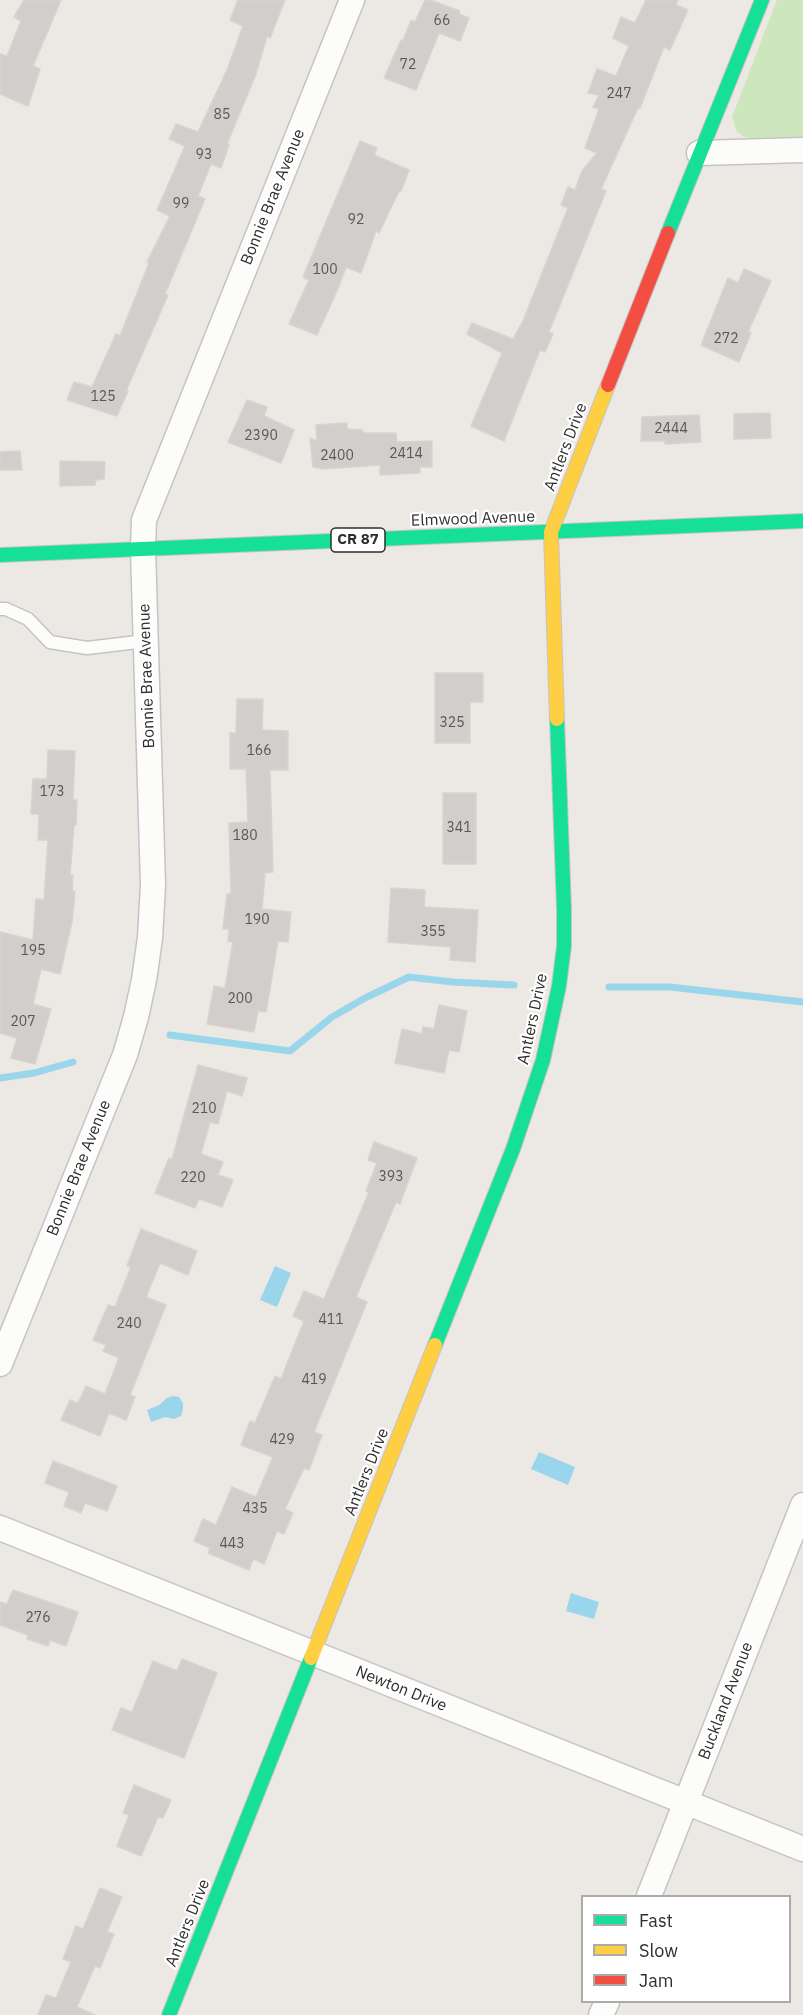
<!DOCTYPE html>
<html>
<head>
<meta charset="utf-8">
<style>
	body { margin:0 }
	#map { position:relative; width:803px; height:2015px; overflow:hidden; background:#ece8e4; font-family:"IBM Plex Sans",sans-serif }
	canvas { display:block }
	.legend { position:absolute; left:581px; top:1895px; width:210px; height:108px; box-sizing:border-box; background:#fff; border:2px solid #ababab; margin:0; padding:8px 10px; list-style:none; font-size:18px; color:#2e2e2e }
	.legend li { display:flex; align-items:center; gap:12px; height:30px }
	.legend b { width:30px; border:2px solid #ababab }
</style>
</head>
<body>
<div id="map">
<canvas width="803" height="2015"></canvas>
<ul class="legend">
<li><b style="height:8px;background:#16e098"></b>Fast</li>
<li><b style="height:8px;background:#ffcf43"></b>Slow</li>
<li><b style="height:8px;background:#f24e42"></b>Jam</li>
</ul>
</div>
<script>
const context = document.querySelector('canvas').getContext('2d');
context.lineJoin = 'round';
function fillPath(path, color) { context.fillStyle = color; context.fill(path, 'evenodd'); }
const shape = rows => new Path2D(rows.map(r => 'M' + r).join(''));
function stroke(path, color, width, dash) { context.strokeStyle = color; context.lineWidth = width; context.lineCap = dash ? 'butt' : 'round'; context.setLineDash(dash || []); context.stroke(path); }
function label(font, color, halo, rows, align = 'center') {
  context.font = font + ' "IBM Plex Sans",sans-serif'; context.lineWidth = 4.5; context.setLineDash([]); context.textBaseline = 'middle'; context.strokeStyle = halo; context.fillStyle = color; for (const [text, x, y, turn = 0] of rows) {
    context.save(); context.translate(x, y); context.rotate((+turn || 0) * Math.PI / 180); context.textAlign = isNaN(turn) ? turn : align; if (halo) context.strokeText(text, 0, 0); context.fillText(text, 0, 0); context.restore();
  }
}
const green = shape([
	[777,0,803,0,803,138,746,138,737,132,732,117]
]);
const water = shape([
	[275,1266,291,1273,277,1307,260,1300],
	[173,1396,179,1397,183,1403,183,1409,181,1416,174,1419,165,1417,151,1422,147,1410,159,1405,167,1398],
	[539,1452,575,1467,568,1485,531,1469],
	[571,1593,599,1602,594,1619,566,1611]
]);
const stream = shape([
	[609,987,670,987,803,1002],
	[170,1035,290,1051,332,1017,365,998,409,977,453,982,514,985],
	[0,1078,34,1073,73,1062]
]);
const building = shape([
	[24,0,61,0,33,66,40,69,28,106,0,94,0,54,7,56,21,21,14,17,24,0],
	[238,0,285,0,270,38,267,36,256,74,227,144,229,145,221,168,211,164,198,196,205,199,165,294,168,295,126,391,128,391,117,416,67,400,74,382,92,387,116,334,120,336,149,263,147,262,170,216,157,210,185,146,169,139,176,124,198,132,227,70,243,26,230,20,238,0],
	[425,0,430,0,460,11,459,14,469,18,460,41,439,33,416,90,384,78,401,40,403,41,411,20,415,22,425,0],
	[646,0,678,0,676,5,688,10,670,50,664,47,640,108,638,108,601,189,606,191,549,332,553,334,545,352,540,350,504,441,471,426,502,353,467,334,472,323,513,339,523,321,568,208,561,205,568,187,575,190,582,171,597,153,585,148,599,109,593,107,599,95,588,93,597,69,616,76,629,46,613,38,621,17,635,23,646,0],
	[360,141,377,148,374,155,409,170,401,191,399,191,379,233,376,231,361,273,346,267,339,286,317,335,289,324,309,280,303,277,360,141],
	[744,269,771,281,748,332,751,333,739,362,701,345,728,278,738,283,744,269],
	[247,400,267,407,264,416,294,430,281,463,228,442,247,400],
	[770,413,771,438,734,439,734,414,770,413],
	[699,415,701,442,665,444,665,441,641,441,642,417,699,415],
	[347,423,347,429,363,430,363,433,396,433,397,442,432,441,432,467,420,467,420,473,380,475,380,465,323,469,313,467,310,438,317,441,316,425,347,423],
	[20,451,22,470,0,470,0,452,20,451],
	[60,461,105,462,104,479,96,480,95,485,60,486,60,461],
	[435,673,483,673,483,702,470,702,470,743,435,743,435,673],
	[237,699,263,699,262,730,288,731,288,770,270,770,273,872,265,873,262,909,291,912,288,942,278,941,266,1012,258,1011,254,1032,207,1024,214,986,225,988,233,942,228,941,229,929,223,929,227,894,231,894,229,823,248,822,246,769,230,769,230,733,236,733,237,699],
	[48,750,75,751,73,800,77,800,76,825,74,825,70,875,73,875,72,891,75,891,72,922,60,974,41,969,33,1004,51,1009,35,1064,11,1058,17,1038,0,1033,0,932,33,940,36,899,44,900,48,840,38,840,39,814,31,814,33,779,47,779,48,750],
	[443,793,476,793,476,864,443,864,443,793],
	[391,888,425,890,424,907,478,910,475,962,450,960,451,947,388,942,391,888],
	[439,1005,467,1011,459,1052,449,1050,444,1073,395,1063,402,1029,422,1034,423,1027,434,1029,439,1005],
	[198,1065,247,1078,242,1096,227,1091,218,1124,210,1122,201,1154,223,1162,218,1175,233,1180,222,1207,199,1199,195,1208,155,1193,169,1158,172,1159,198,1065],
	[374,1142,417,1158,400,1204,396,1202,356,1297,367,1302,314,1432,322,1435,309,1470,304,1468,285,1509,293,1513,284,1534,277,1531,264,1564,253,1559,249,1570,208,1553,210,1548,194,1541,203,1519,216,1525,232,1487,256,1497,273,1457,241,1445,250,1421,255,1423,275,1376,281,1379,304,1321,293,1316,304,1291,324,1299,369,1192,366,1191,377,1163,368,1160,374,1142],
	[141,1229,197,1251,188,1275,160,1263,146,1297,166,1305,130,1395,135,1397,126,1420,109,1413,100,1436,61,1420,70,1400,78,1403,86,1386,105,1394,119,1358,103,1351,106,1345,93,1340,108,1305,115,1307,131,1267,127,1266,141,1229],
	[53,1461,117,1486,107,1511,85,1503,81,1513,64,1506,69,1492,45,1483,53,1461],
	[13,1590,78,1612,66,1646,50,1640,48,1646,27,1639,28,1635,0,1625,0,1602,7,1604,13,1590],
	[182,1659,217,1673,184,1758,112,1730,121,1708,132,1712,153,1661,177,1671,182,1659],
	[134,1785,171,1800,163,1818,158,1817,141,1856,117,1846,129,1815,123,1813,134,1785],
	[100,1888,122,1897,107,1932,114,1934,100,1968,95,1966,77,2007,95,2015,38,2015,46,1995,56,1998,71,1962,63,1959,76,1926,83,1929,100,1888]
]);
const lane = shape([
	[0,609,6,609,28,619,50,642,87,648,146,641]
]);
const street = shape([
	[699,153,803,150],
	[0,1364,125,1055,136,1017,144,980,150,938,153,885,143,549,144,520,352,0],
	[0,1528,803,1849],
	[649,1896,803,1505],
	[601,2015,607,2002]
]);
const fast = shape([
	[668,233,762,0],
	[0,555,803,521],
	[435,1345,513,1149,543,1060,559,986,564,946,564,909,557,719],
	[169,2015,311,1658]
]);
const slow = shape([
	[557,719,551,532,608,385],
	[311,1658,435,1345]
]);
const jam = shape([
	[608,385,668,233]
]);
const numberNames = [
	["66",442,21],
	["72",408,65],
	["247",619,94],
	["85",222,115],
	["93",204,155],
	["99",181,204],
	["92",356,220],
	["100",325,270],
	["272",726,339],
	["125",103,397],
	["2444",671,429],
	["2390",261,436],
	["2414",406,454],
	["2400",337,456],
	["325",452,723],
	["166",259,751],
	["173",52,792],
	["341",459,828],
	["180",245,836],
	["190",257,920],
	["355",433,932],
	["195",33,951],
	["200",240,999],
	["207",23,1022],
	["210",204,1109],
	["393",391,1177],
	["220",193,1178],
	["411",331,1320],
	["240",129,1324],
	["419",314,1380],
	["429",282,1440],
	["435",255,1509],
	["443",232,1544],
	["276",38,1618]
];
const shields = [
	[358,540,54]
];
const shieldNames = [
	["CR 87",358,540]
];
const streetNames = [
	["Bonnie Brae Avenue",273,197,-68],
	["Antlers Drive",566,447,-69],
	["Elmwood Avenue",473,519,-2],
	["Bonnie Brae Avenue",147,676,-92],
	["Antlers Drive",533,1019,-78],
	["Bonnie Brae Avenue",79,1168,-68],
	["Antlers Drive",367,1472,-68],
	["Newton Drive",401,1689,22],
	["Buckland Avenue",726,1701,-69],
	["Antlers Drive",188,1923,-68]
];
fillPath(green, '#cee6be');
fillPath(water, '#99d6ec');
stroke(stream, '#99d6ec', 7);
fillPath(building, '#d1cecb');
stroke(building, '#d7d4d0', 1.5);
stroke(lane, '#c5c4c5', 15);
stroke(street, '#c5c4c5', 27);
stroke(fast, '#c5c4c5', 16);
stroke(slow, '#c5c4c5', 16);
stroke(jam, '#c5c4c5', 16);
stroke(lane, '#fcfcfb', 12);
stroke(street, '#fcfcfb', 24);
stroke(fast, '#16e098', 14);
stroke(slow, '#ffcf43', 14);
stroke(jam, '#f24e42', 14);
label('14px', '#585857', null, numberNames);
for (const [x, y, w] of shields) { const box = new Path2D(); box.roundRect(x - w / 2, y - 12, w, 24, 4.5); context.fillStyle = '#fff'; context.fill(box); stroke(box, '#2e2e2e', 1.5); }
label('bold 15px', '#2e2e2e', null, shieldNames);
label('16px', '#2e2e2e', '#fff', streetNames);
</script>
</body>
</html>
